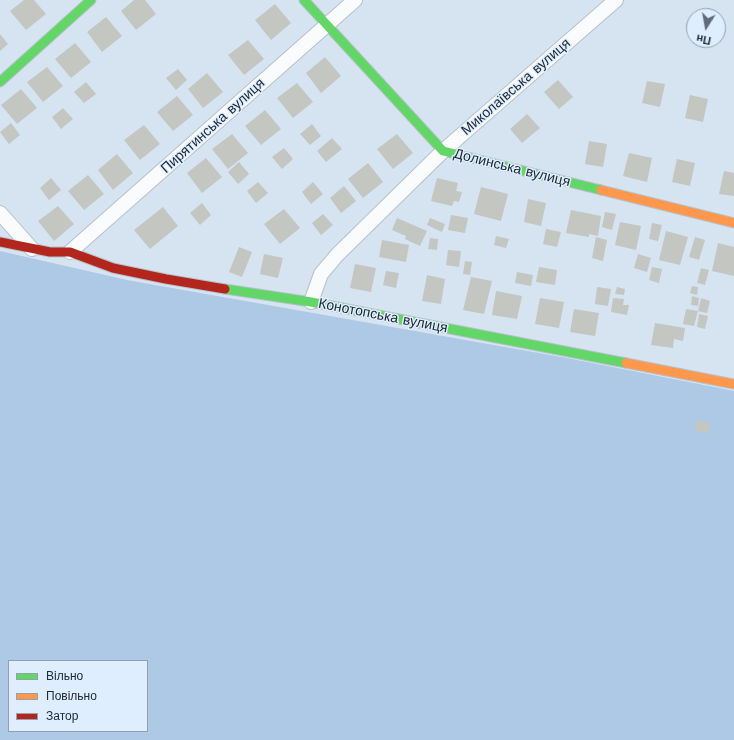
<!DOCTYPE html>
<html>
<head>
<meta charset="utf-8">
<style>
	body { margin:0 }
	#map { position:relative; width:734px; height:740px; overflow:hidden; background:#d6e3f1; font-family:"Work Sans",sans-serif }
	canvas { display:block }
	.legend { position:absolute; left:8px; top:660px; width:140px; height:72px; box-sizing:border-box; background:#dfeeff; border:1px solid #93a0ae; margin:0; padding:5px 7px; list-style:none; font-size:12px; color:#212b35 }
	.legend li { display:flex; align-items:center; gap:8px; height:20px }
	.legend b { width:20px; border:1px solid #93a0ae }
	.north { position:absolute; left:686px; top:8px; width:40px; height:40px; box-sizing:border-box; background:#dfeeff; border:1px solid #93a0ae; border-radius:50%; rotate:191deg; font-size:11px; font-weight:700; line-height:16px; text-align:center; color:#212b35 }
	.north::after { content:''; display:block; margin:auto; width:14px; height:18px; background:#606b77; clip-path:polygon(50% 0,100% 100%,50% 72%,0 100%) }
</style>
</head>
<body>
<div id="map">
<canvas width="734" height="740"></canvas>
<ul class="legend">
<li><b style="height:5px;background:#63d668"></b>Вільно</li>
<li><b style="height:5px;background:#ff974d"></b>Повільно</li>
<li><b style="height:5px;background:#b3261e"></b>Затор</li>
</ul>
<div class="north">Пн</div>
</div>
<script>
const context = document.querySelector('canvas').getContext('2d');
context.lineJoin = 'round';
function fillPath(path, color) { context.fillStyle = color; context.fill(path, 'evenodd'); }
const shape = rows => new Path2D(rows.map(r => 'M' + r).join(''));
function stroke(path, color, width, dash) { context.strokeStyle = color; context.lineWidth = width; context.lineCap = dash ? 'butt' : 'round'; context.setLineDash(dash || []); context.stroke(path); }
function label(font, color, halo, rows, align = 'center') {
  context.font = font + ' "Work Sans",sans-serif'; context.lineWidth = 3; context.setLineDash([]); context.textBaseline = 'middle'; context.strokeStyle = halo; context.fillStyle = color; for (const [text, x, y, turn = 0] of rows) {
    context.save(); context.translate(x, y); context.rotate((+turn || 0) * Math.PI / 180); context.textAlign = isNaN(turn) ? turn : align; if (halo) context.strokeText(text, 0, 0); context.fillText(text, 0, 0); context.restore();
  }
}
const green = shape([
	[0,251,127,280,567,358,734,391,734,740,0,740],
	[9,661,147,661,147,731,9,731]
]);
const building = shape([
	[24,0,34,0,46,14,26,30,10,11],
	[134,0,145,0,156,14,136,30,121,11],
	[275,4,291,23,271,40,255,20],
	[106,17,122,36,102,52,87,32],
	[0,34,8,44,0,51],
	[248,40,264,59,244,75,228,55],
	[75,43,91,62,71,78,55,59],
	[325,57,341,76,321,93,306,73],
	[47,67,63,86,43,102,27,82],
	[178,69,187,80,176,90,166,78],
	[207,73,223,92,203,108,188,89],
	[558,80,573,97,559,109,544,92],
	[647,81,665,84,660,107,642,103],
	[86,82,96,94,84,103,74,92],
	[297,83,313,102,293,118,277,98],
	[21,89,37,108,17,124,1,105],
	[690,95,708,99,703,122,685,118],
	[177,96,193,115,173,131,157,112],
	[63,108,73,119,61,129,52,117],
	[265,110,281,129,261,145,245,126],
	[527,114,540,128,522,143,510,129],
	[11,123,20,135,9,144,0,132],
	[312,124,321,136,310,145,300,134],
	[144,125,160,144,140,160,124,140],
	[232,134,248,153,228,169,212,149],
	[397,134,413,153,393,169,377,149],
	[332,138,342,149,326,162,317,151],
	[589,141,607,144,603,167,585,164],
	[284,148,293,159,282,169,272,157],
	[629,153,652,158,647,182,623,176],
	[117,154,133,173,113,190,98,170],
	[206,158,222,177,202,193,187,173],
	[677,159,695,163,690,186,672,182],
	[239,162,249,174,238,184,228,172],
	[368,163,383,182,363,198,348,179],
	[724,171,734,173,734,196,719,194],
	[88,175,104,194,84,210,68,191],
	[51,178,61,190,49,200,40,188],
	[437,178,458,183,456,191,462,192,459,202,454,201,452,206,431,201],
	[258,182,268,193,256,203,247,191],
	[313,182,323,194,311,204,302,192],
	[344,186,356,201,341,213,330,198],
	[481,187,508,194,501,221,474,214],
	[528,199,546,203,541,226,524,222],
	[202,203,211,215,200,225,190,213],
	[58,206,74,224,54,241,38,221],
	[163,207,178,226,150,249,134,230],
	[284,209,300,228,280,244,264,224],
	[571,210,601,216,598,236,589,234,589,237,566,233],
	[605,212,616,214,612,230,602,227],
	[323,214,333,225,321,235,312,223],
	[451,215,468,218,465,233,448,230],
	[397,218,427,231,420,246,405,239,406,236,392,230],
	[430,218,445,224,442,232,427,225],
	[620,222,641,226,636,250,615,245],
	[652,223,662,225,658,241,649,239],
	[546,229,561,232,557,247,543,244],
	[666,231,688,237,680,265,659,260],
	[496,236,509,239,506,248,494,245],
	[596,237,607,240,603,261,592,258],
	[695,237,705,240,699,260,689,257],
	[430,238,438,239,437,250,428,249],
	[382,240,409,245,406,262,379,257],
	[718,243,734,247,734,276,712,271],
	[239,247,252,252,242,277,229,272],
	[448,250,461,251,459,267,446,265],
	[264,254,283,258,278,278,260,274],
	[638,254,651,258,647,272,634,268],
	[465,261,472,262,470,275,463,274],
	[355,264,376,268,371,292,350,288],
	[539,267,557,270,555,285,536,282],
	[652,267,662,269,659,283,649,280],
	[701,268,709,270,705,285,697,283],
	[386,271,399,273,396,288,383,285],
	[517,272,533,275,531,286,515,283],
	[427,275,445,279,441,304,422,301],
	[471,277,492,281,484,314,463,310],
	[692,286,698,287,697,295,690,293],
	[597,287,611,289,608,306,595,304],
	[617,287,625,289,624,295,615,294],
	[496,291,522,296,517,319,492,315],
	[692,296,699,298,698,306,691,305],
	[540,298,564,302,559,328,535,324],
	[613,298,624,299,623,305,629,305,627,315,611,312],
	[701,298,710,301,707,313,698,311],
	[574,309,599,313,595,336,570,332],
	[686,309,698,311,694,326,683,324],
	[699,314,708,316,705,329,697,327],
	[655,323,685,328,683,341,674,339,673,348,651,345],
	[696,420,710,422,709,433,695,431]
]);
const street = shape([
	[0,213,32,249],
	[70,252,355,0],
	[311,302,321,274,337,255,443,151,616,0]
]);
const fast = shape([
	[304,0,443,151,601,190],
	[0,82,91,0],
	[225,289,311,302,626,363]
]);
const slow = shape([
	[601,190,734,223],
	[626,363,734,384]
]);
const jam = shape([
	[0,242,50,252,70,252,113,268,166,279,225,289]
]);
const streetNames = [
	["Миколаївська вулиця",516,87,-41],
	["Пирятинська вулиця",213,126,-42],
	["Долинська вулиця",512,168,14],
	["Конотопська вулиця",383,316,11]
];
fillPath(green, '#adc9e6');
fillPath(building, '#c4c6c2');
stroke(street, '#b7c1cc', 16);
stroke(fast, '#b7c1cc', 11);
stroke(slow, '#b7c1cc', 11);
stroke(jam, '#b7c1cc', 11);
stroke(street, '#f9fbfd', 14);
stroke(fast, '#63d668', 9);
stroke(slow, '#ff974d', 9);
stroke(jam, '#b3261e', 9);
label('14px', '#212b35', '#dfeeff', streetNames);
</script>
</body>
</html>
